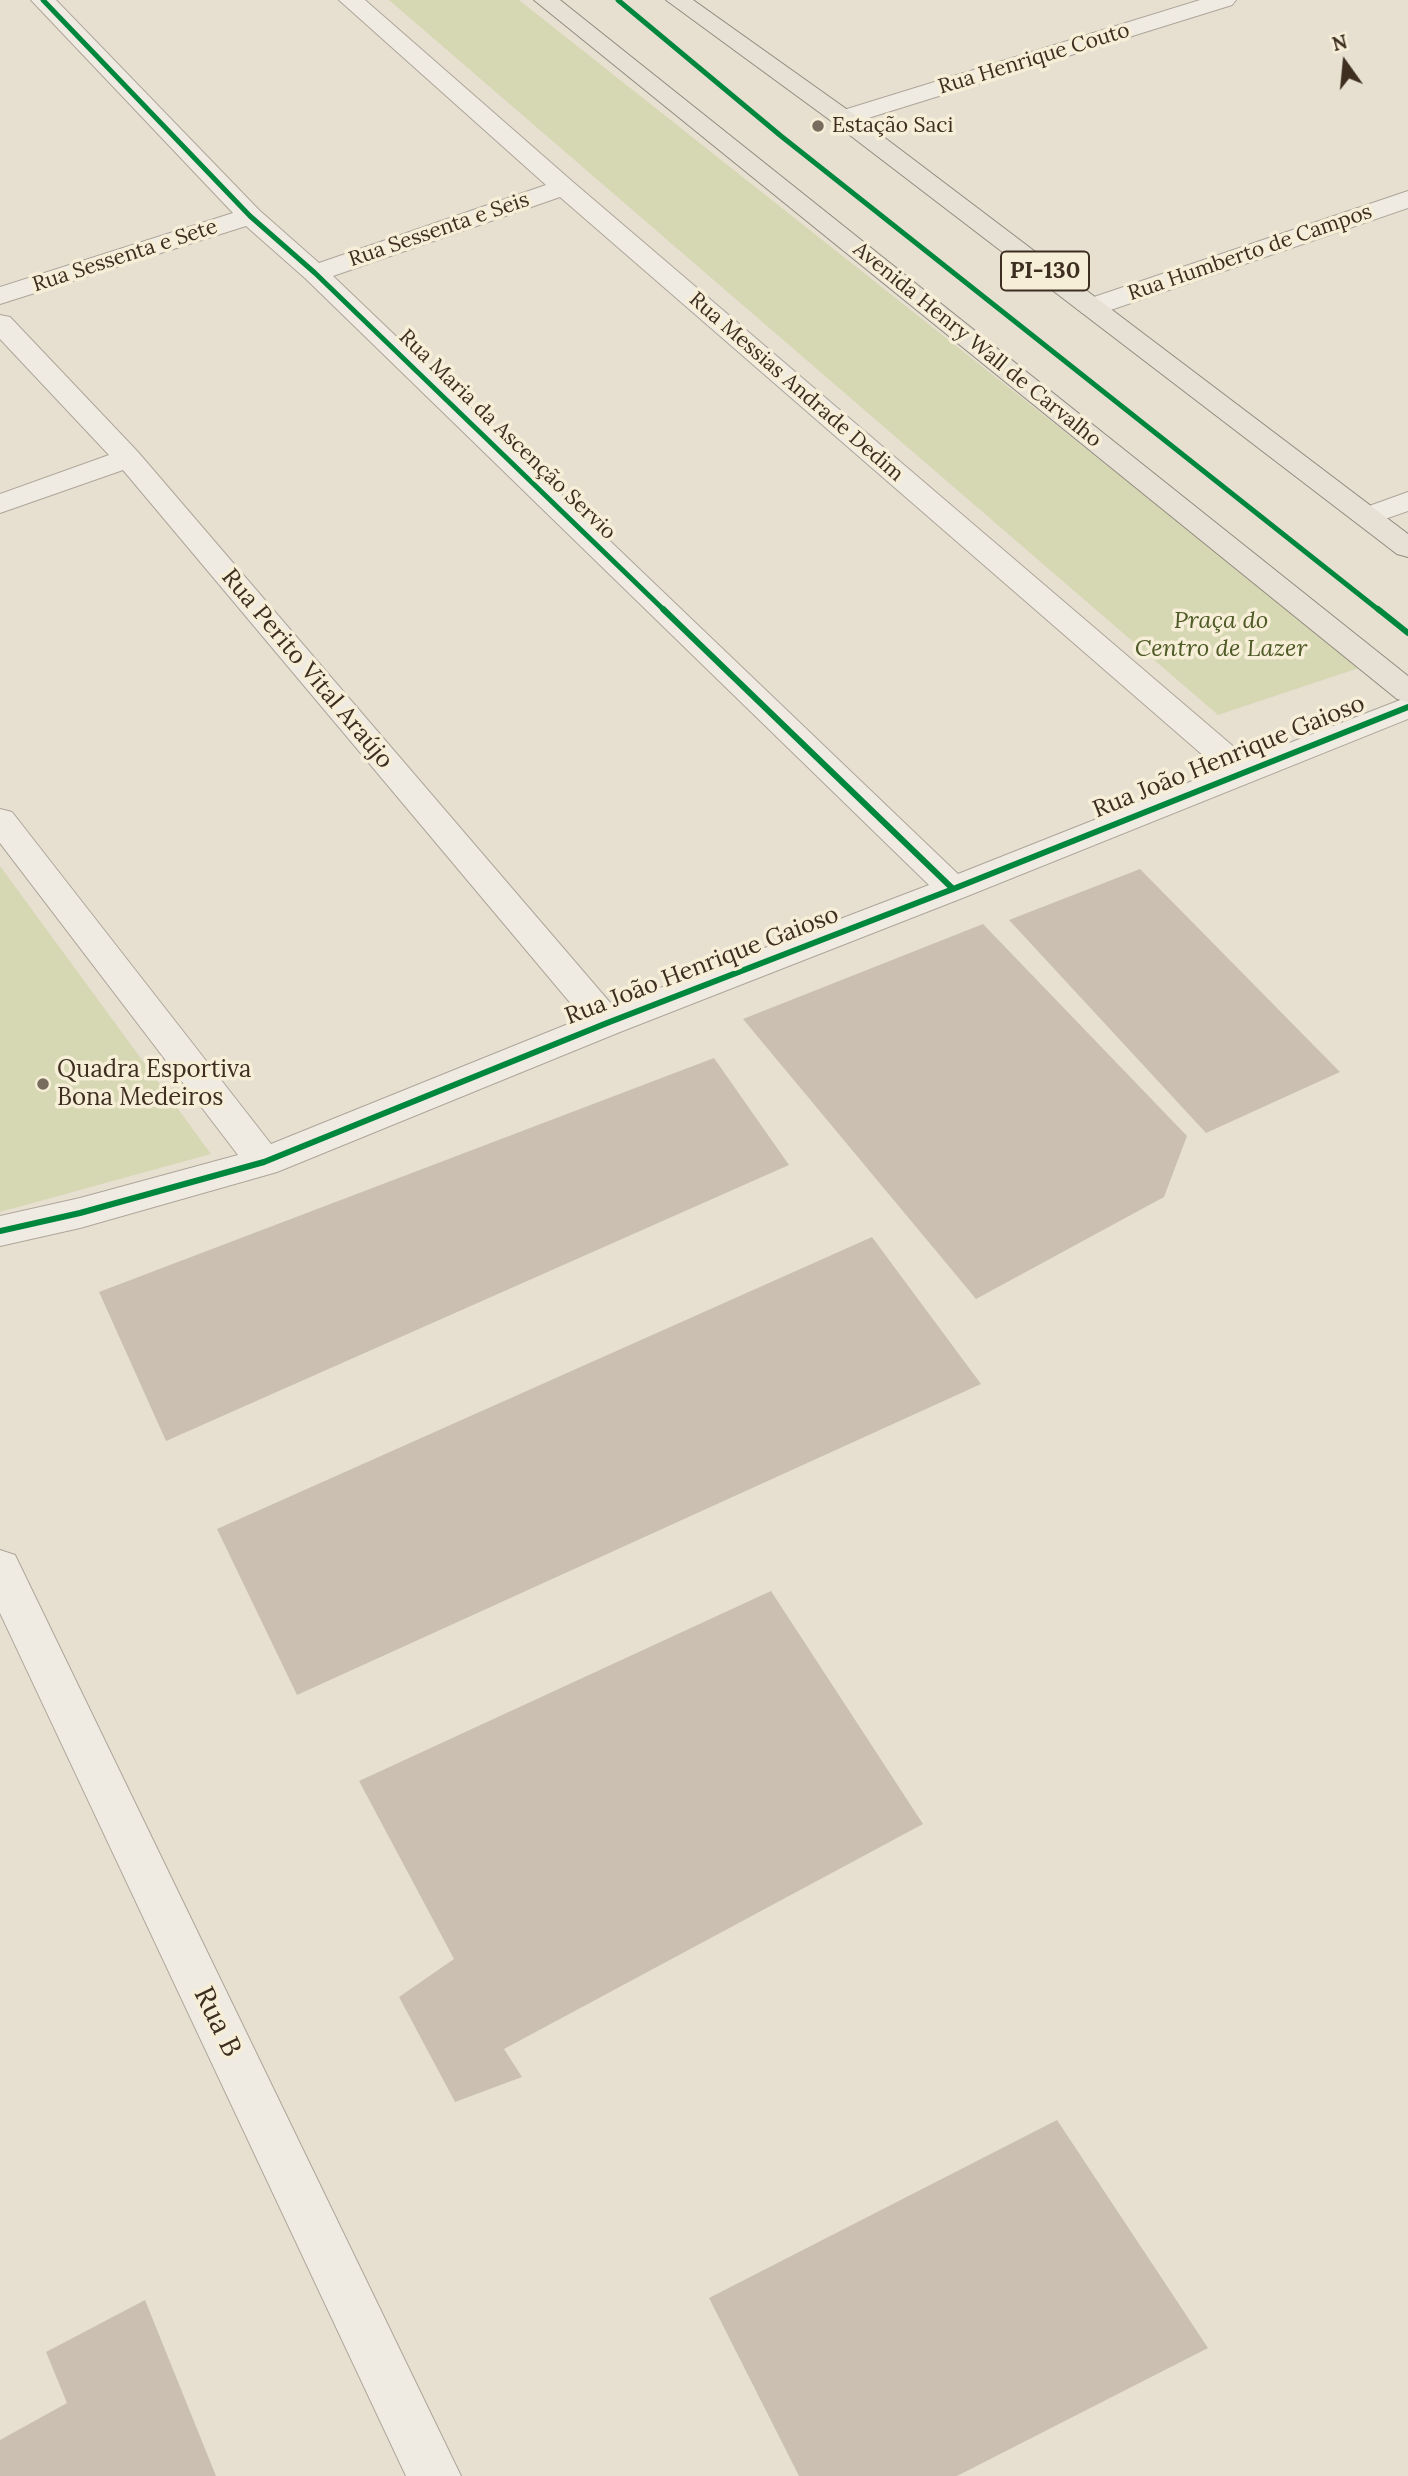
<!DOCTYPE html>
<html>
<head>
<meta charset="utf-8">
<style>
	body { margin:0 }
	#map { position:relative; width:1408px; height:2476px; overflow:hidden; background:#e7e0d1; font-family:Lora,serif }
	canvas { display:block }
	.north { position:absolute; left:1310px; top:28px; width:70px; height:70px; -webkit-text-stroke:5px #f7eed8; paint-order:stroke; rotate:345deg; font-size:19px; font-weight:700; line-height:28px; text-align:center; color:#3d2e20 }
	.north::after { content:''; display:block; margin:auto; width:24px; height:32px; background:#3d2e20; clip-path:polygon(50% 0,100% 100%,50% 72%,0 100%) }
</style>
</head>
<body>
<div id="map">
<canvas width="1408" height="2476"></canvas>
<div class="north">N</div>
</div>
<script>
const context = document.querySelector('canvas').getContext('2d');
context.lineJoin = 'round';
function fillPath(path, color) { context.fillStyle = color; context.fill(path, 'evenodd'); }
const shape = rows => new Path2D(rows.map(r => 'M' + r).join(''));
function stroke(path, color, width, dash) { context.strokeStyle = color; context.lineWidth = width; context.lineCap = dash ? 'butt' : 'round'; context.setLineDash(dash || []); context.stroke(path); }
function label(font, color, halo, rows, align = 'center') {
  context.font = font + ' Lora,serif'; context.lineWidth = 7; context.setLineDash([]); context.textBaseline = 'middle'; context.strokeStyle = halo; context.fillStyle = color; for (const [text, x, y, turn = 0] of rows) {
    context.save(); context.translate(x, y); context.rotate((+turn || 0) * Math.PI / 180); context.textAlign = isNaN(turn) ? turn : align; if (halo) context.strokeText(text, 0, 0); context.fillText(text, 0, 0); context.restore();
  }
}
const green = shape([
	[389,0,519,0,1362,667,1218,715],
	[0,866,211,1154,0,1212]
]);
const building = shape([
	[1140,869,1340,1072,1206,1133,1009,920],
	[983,924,1187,1136,1164,1197,976,1299,743,1019],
	[714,1058,789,1165,166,1441,99,1292],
	[872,1237,981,1384,297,1695,217,1529],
	[771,1591,923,1824,504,2049,522,2077,455,2102,399,1997,454,1959,359,1781],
	[1057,2120,1208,2348,957,2476,799,2476,709,2298],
	[145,2300,216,2476,0,2476,0,2440,67,2403,46,2352]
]);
const minor = shape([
	[31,0,56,0,259,210,319,263,546,185,339,0,365,0,573,182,1248,759,1408,697,1408,719,965,897,620,1032,277,1172,80,1228,0,1246,0,1216,80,1198,238,1155,0,843,0,809,12,812,271,1144,583,1018,123,470,0,513,0,494,109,455,0,339,0,315,10,317,138,452,613,1006,929,885,306,279,246,226,0,304,0,287,233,213,31,0],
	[560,197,1220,770,958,874,333,276,560,197],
	[1200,0,1236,0,1232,5,852,123,843,125,834,123,831,118,834,113,1200,0],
	[1408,191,1408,208,1102,313,1092,315,1082,313,1078,307,1082,301,1408,191],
	[1408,492,1408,511,1368,525,1358,522,1353,516,1358,510,1408,492],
	[0,1550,15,1555,461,2476,406,2476,0,1613,0,1550]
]);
const major = shape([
	[534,0,560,0,1408,676,1408,702,1397,699,534,0],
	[666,0,693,0,852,113,1408,534,1408,557,1397,554,834,123,666,0]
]);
const cyclewayFar1 = shape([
	[43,0,250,216,315,273,665,611],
	[618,0,781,136,1380,611]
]);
const cycleway = shape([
	[663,609,953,889],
	[1378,609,1408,633],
	[0,1231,80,1213,264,1162,607,1023,953,889,1408,707]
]);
const markers = [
	[818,126,7,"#786c5e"],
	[43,1084,7,"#786c5e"]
];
const farStreetnames = [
	["Rua Henrique Couto",1034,59,-17],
	["Rua Sessenta e Seis",439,230,-19],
	["Rua Humberto de Campos",1250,253,-19],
	["Rua Sessenta e Sete",125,256,-18],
	["Avenida Henry Wall de Carvalho",977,345,39],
	["Rua Messias Andrade Dedim",796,387,41],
	["Rua Maria da Ascenção Servio",507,435,44]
];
const farPoinames = [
	["Estação Saci",832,126]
];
const shields = [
	[1045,271,88]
];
const shieldNames = [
	["PI-130",1045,271]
];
const parkNames = [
	["Praça do",1221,621],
	["Centro de Lazer",1221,649]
];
const streetNames = [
	["Rua Perito Vital Araújo",307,669,50],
	["Rua João Henrique Gaioso",1229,757,-22],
	["Rua João Henrique Gaioso",702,966,-21]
];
const poiNames = [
	["Quadra Esportiva",57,1070],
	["Bona Medeiros",57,1098]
];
const nearStreetnames = [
	["Rua B",217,2022,64]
];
fillPath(green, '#d6d7b3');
fillPath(building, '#cbbfb2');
stroke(minor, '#ada599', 2);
stroke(major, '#928b80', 2);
fillPath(minor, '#efebe3');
fillPath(major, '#e6e1d4');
stroke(cyclewayFar1, '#00873e', 5);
stroke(cycleway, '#00873e', 6);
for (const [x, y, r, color] of markers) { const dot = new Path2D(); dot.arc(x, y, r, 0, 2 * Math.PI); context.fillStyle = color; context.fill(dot); stroke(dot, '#f7eed8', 2.5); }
label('21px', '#3d2e20', '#f7eed8', farStreetnames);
label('21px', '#3d2e20', '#f7eed8', farPoinames, 'left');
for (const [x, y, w] of shields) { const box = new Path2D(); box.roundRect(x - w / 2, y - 19.5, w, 39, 5); context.fillStyle = '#f7eed8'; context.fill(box); stroke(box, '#3d2e20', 2); }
label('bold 23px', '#3d2e20', null, shieldNames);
label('italic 24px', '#4d5a26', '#f7eed8', parkNames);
label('24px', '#3d2e20', '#f7eed8', streetNames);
label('24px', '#3d2e20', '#f7eed8', poiNames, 'left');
label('28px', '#3d2e20', '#f7eed8', nearStreetnames);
</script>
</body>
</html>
